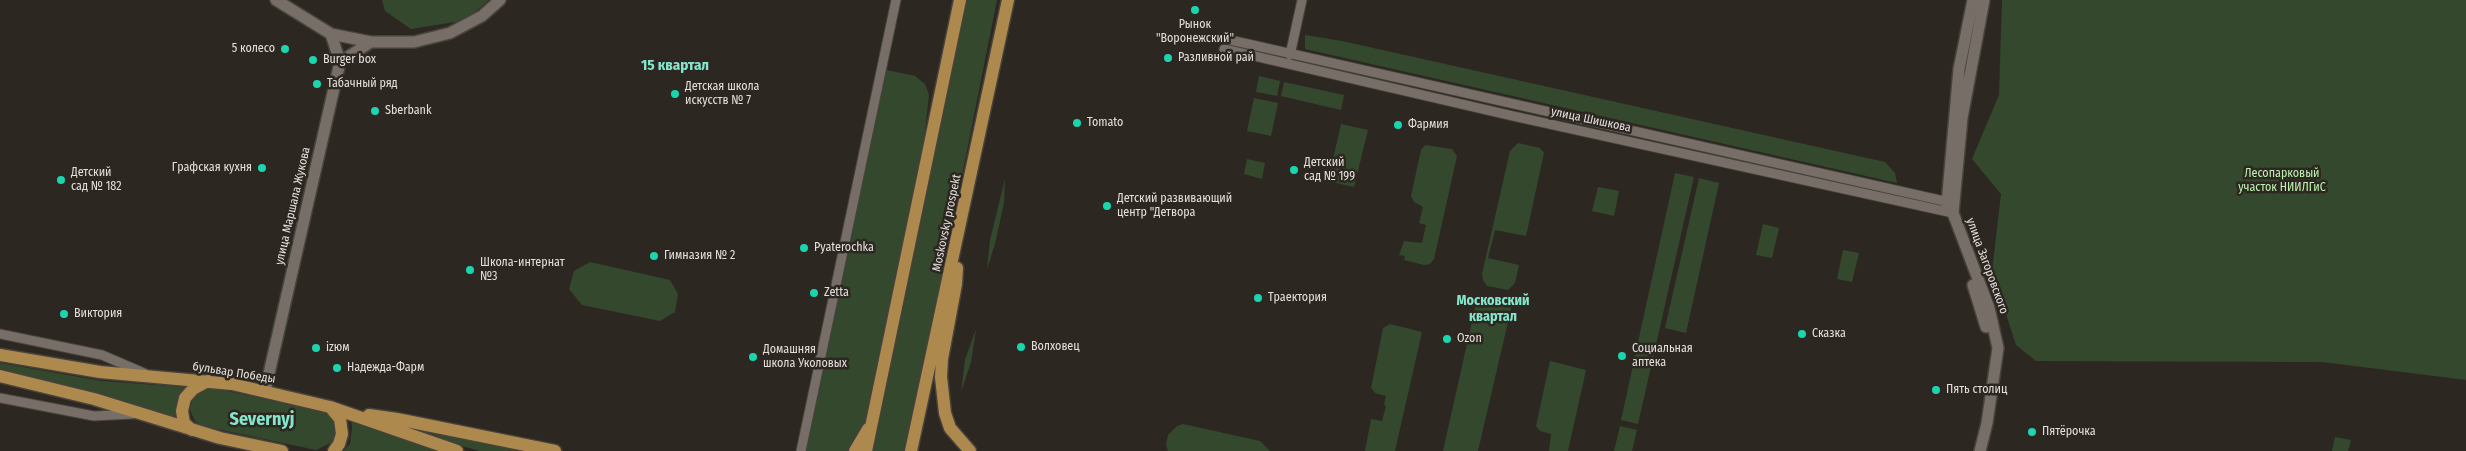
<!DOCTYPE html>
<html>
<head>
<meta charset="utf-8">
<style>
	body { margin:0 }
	canvas { display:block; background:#2d2721 }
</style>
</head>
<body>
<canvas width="2466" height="451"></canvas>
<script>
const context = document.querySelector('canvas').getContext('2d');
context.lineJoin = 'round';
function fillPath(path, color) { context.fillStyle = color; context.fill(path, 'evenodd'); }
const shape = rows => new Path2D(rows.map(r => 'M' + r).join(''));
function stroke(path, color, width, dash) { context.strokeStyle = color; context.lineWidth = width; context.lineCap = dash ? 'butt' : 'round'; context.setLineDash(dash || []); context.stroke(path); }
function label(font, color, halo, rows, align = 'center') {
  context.font = font + ' "Fira Sans Condensed",sans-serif'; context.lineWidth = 5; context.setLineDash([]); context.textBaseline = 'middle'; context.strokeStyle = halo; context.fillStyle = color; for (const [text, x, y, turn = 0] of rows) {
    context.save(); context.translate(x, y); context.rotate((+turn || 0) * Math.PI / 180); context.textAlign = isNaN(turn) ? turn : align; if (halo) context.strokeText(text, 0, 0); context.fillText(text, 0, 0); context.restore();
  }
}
const green = shape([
	[382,0,489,0,473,14,455,22,411,29,385,11],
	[966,0,997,0,907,451,870,451],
	[2002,0,2466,0,2466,380,2322,362,2036,361,2016,345,1992,271,2001,194,1972,159,1999,95],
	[1305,35,1342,41,1885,162,1895,173,1897,183,1305,49],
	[882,69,915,76,925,84,929,95,923,151,872,423,855,451,801,451],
	[1259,76,1280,81,1277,96,1256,92],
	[1284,82,1344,95,1341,110,1281,96],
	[1254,98,1278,103,1271,136,1247,131],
	[1341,124,1368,130,1354,187,1328,181],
	[1518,143,1540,148,1544,153,1526,236,1495,230,1488,258,1519,265,1515,283,1508,290,1487,286,1483,280,1482,274,1510,151],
	[1425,145,1452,149,1457,156,1434,259,1430,264,1424,265,1404,260,1405,256,1399,255,1404,241,1422,243,1426,225,1419,223,1423,207,1414,202,1411,196,1421,150],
	[1247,159,1265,163,1262,179,1244,174],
	[1675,173,1694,177,1638,424,1621,420],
	[1699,178,1719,183,1686,333,1665,328],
	[1005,179,1004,203,995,244,987,269,990,240],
	[1598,187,1619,191,1614,216,1592,211],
	[1763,224,1779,228,1772,258,1756,255],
	[1843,250,1859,253,1852,282,1837,279],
	[590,262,670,280,678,294,675,312,660,321,582,305,569,289,574,271],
	[1485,295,1503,298,1510,303,1511,309,1478,451,1443,451,1477,299],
	[1390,324,1422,332,1395,451,1365,451,1371,419,1382,421,1386,406,1384,405,1386,396,1375,393,1371,388,1383,328],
	[976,329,971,362,961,392,965,360],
	[1550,361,1586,370,1568,451,1549,451,1551,434,1540,431,1536,426],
	[0,363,102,381,185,387,178,403,174,419,99,393,0,371],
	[212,388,323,411,330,417,335,425,335,435,331,443,316,450,203,426,195,421,190,410,193,398,201,389],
	[351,418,440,451,343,451,350,444,352,428],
	[1183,424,1260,441,1270,451,1168,451,1166,445,1168,435,1177,426],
	[1620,426,1637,430,1632,451,1614,451],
	[412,427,524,451,480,451,433,438,408,428],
	[2335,437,2351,440,2348,451,2332,451]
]);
const minor = shape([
	[1226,39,1953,203],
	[1224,49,1513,116,1953,213],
	[1290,55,1302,0],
	[0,334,102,355,144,373],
	[0,398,94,416,133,414],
	[801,451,896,0]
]);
const tertiary = shape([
	[276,0,331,34,371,42,414,42,450,33,482,16,500,0],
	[331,34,340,62],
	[1947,204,1959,69,1973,0],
	[1973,285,1986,327],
	[265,391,340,62,371,42],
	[1980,451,1987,423,1998,348,1989,308,1953,213,1962,118,1984,0]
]);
const primary = shape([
	[957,268,956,284,942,359,941,377,945,413,950,428,970,451],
	[0,355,100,372,232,384,330,407,457,451],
	[0,376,94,399,220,438,282,451],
	[330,407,340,419,342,434,339,444,334,451],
	[369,415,397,419,555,451],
	[192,430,184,423,182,411,185,398,193,389,208,381],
	[855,451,868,429],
	[866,451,960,0],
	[911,451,1008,0]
]);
const markers = [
	[1195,10,5,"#1bd5b1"],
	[285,49,5,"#1bd5b1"],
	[1168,58,5,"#1bd5b1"],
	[313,60,5,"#1bd5b1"],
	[317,84,5,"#1bd5b1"],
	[675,94,5,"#1bd5b1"],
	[375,111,5,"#1bd5b1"],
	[1077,123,5,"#1bd5b1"],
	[1398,125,5,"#1bd5b1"],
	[262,168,5,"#1bd5b1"],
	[1294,170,5,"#1bd5b1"],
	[61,180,5,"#1bd5b1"],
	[1107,206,5,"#1bd5b1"],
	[804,248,5,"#1bd5b1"],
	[654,256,5,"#1bd5b1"],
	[470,270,5,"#1bd5b1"],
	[814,293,5,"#1bd5b1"],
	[1258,298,5,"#1bd5b1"],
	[64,314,5,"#1bd5b1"],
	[1802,334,5,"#1bd5b1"],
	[1447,339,5,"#1bd5b1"],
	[1021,347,5,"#1bd5b1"],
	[316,348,5,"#1bd5b1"],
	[1622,356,5,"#1bd5b1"],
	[753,357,5,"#1bd5b1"],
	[337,368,5,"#1bd5b1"],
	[1936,390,5,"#1bd5b1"],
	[2032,432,5,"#1bd5b1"]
];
const poiNames = [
	["Рынок",1195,25,"center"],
	["\"Воронежский\"",1195,39,"center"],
	["5 колесо",275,49,"right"],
	["Разливной рай",1178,58],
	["Burger box",323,60],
	["Табачный ряд",327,84],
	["Детская школа",685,87],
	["искусств № 7",685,101],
	["Sberbank",385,111],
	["Tomato",1087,123],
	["Фармия",1408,125],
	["Детский",1304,163],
	["сад № 199",1304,177],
	["Графская кухня",252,168,"right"],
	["Детский",71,173],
	["сад № 182",71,187],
	["Детский развивающий",1117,199],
	["центр \"Детвора",1117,213],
	["Pyaterochka",814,248],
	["Гимназия № 2",664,256],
	["Школа-интернат",480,263],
	["№3",480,277],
	["Zetta",824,293],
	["Траектория",1268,298],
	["Виктория",74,314],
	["Сказка",1812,334],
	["Ozon",1457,339],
	["Волховец",1031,347],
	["izюм",326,348],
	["Социальная",1632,349],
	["аптека",1632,363],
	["Домашняя",763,350],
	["школа Уколовых",763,364],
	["Надежда-Фарм",347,368],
	["Пять столиц",1946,390],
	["Пятёрочка",2042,432]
];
const streetNames = [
	["улица Шишкова",1591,120,12],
	["улица Маршала Жукова",293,206,-77],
	["Moskovsky prospekt",947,223,-78],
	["улица Загоровского",1987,266,70],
	["бульвар Победы",234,373,9]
];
const parkNames = [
	["Лесопарковый",2282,174],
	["участок НИИЛГиС",2282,188]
];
const neighbourhoodNames = [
	["Московский",1493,301],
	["квартал",1493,317]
];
const quarterNames = [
	["15 квартал",675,66]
];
const districtNames = [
	["Severnyj",262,420]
];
fillPath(green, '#33482c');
stroke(minor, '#47423c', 11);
stroke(tertiary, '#47423c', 14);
stroke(primary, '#47423c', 15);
stroke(minor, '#766e67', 9);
stroke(tertiary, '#766e67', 11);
stroke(primary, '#ae894e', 12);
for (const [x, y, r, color] of markers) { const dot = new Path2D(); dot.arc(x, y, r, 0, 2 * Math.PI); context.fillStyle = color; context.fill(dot); stroke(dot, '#2d2721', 2); }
label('12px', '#e4dfdb', '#2d2721', poiNames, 'left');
label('12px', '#e4dfdb', '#2d2721', streetNames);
label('12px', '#bff1b1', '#2d2721', parkNames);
label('bold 14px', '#85e6cc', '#2d2721', neighbourhoodNames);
label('bold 15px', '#85e6cc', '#2d2721', quarterNames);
label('bold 18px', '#85e6cc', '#2d2721', districtNames);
</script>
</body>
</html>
